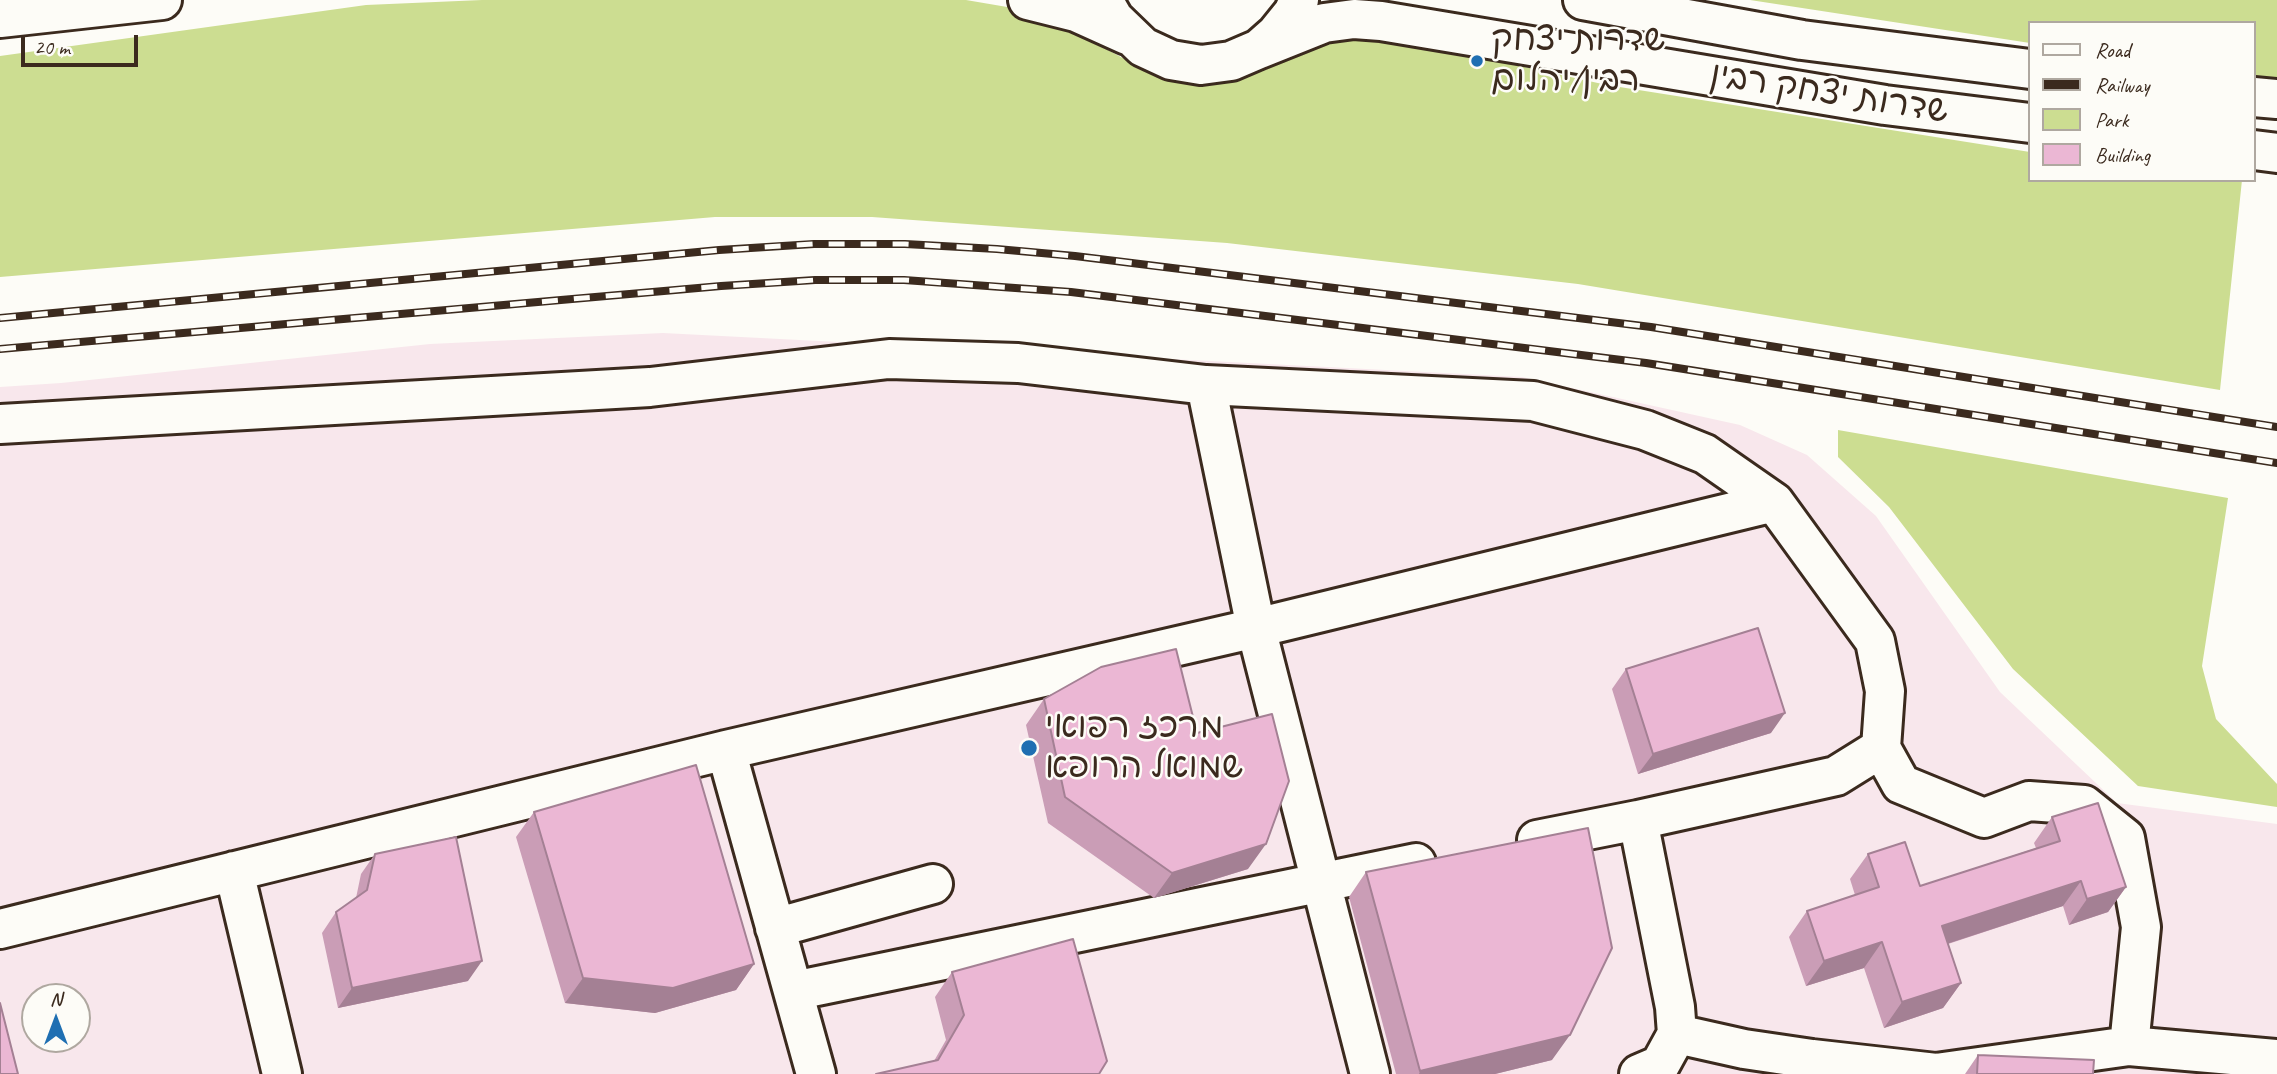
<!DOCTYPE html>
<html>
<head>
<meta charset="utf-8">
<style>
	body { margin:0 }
	#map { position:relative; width:2277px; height:1074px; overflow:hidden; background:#fdfcf7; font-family:Caveat,sans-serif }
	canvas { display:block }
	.legend { position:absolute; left:2028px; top:21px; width:228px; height:161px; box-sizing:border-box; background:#fdfcf7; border:2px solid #afa8a0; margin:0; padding:9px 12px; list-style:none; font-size:21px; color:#3b2a1e }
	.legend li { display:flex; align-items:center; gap:14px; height:35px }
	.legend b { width:35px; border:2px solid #afa8a0 }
	.north { position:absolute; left:21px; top:983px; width:70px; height:70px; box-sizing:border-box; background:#fdfcf7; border:2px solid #afa8a0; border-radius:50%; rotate:0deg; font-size:19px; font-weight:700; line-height:28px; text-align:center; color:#3b2a1e }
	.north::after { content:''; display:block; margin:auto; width:24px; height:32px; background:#1f6fb2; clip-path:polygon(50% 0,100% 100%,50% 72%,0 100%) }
	.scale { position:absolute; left:21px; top:35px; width:117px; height:32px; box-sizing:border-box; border:4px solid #3b2a1e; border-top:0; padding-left:9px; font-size:21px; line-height:24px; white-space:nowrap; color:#3b2a1e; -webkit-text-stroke:5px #fdfcf7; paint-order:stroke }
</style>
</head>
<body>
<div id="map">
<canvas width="2277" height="1074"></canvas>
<ul class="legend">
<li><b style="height:9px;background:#fdfcf7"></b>Road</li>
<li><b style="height:9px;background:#3b2a1e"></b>Railway</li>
<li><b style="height:19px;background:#ccdd91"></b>Park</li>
<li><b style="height:19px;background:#ebb7d4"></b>Building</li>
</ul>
<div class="north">N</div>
<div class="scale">20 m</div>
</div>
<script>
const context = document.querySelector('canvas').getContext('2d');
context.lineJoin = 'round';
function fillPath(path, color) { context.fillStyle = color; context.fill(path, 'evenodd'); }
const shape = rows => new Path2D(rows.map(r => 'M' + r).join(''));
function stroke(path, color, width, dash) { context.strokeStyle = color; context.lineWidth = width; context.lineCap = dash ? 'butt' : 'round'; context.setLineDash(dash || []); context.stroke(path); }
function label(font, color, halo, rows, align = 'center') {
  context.font = font + ' Caveat,"Playpen Sans Hebrew",sans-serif'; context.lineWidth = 5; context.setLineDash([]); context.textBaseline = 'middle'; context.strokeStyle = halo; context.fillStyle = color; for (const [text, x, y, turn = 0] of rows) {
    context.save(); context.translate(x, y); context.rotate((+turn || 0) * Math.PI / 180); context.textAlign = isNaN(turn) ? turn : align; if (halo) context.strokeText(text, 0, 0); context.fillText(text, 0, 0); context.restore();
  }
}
const built = shape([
	[663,333,1522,377,1740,425,1807,455,1876,516,2000,692,2117,803,2277,824,2277,1074,0,1074,0,387,61,383,430,344],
	[35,997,77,997,77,1039,35,1039]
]);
const green = shape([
	[482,0,966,0,1013,8,1047,17,1156,76,1242,70,1312,43,1392,38,1607,85,2030,152,2030,180,2242,180,2220,390,1578,284,1227,243,872,217,715,217,0,277,0,56,366,5],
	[1750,0,2277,0,2277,80,2254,77,2254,23,2030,23,2030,43],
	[1838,430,2228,498,2202,666,2216,719,2277,784,2277,807,2138,786,2013,669,1889,507,1838,457]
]);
const minor = shape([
	[1206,385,1256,628,1370,1074],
	[0,424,650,387,889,359,1018,363,1206,385,1533,401,1645,430,1705,454,1774,502,1875,641,1885,691,1881,748,1836,776,1638,820,1537,840],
	[1881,748,1901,784,1984,818,2029,801,2084,805,2125,838,2141,927,2129,1046],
	[726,750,816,1074],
	[1638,820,1675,1007,1677,1034,1660,1065,1639,1074],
	[234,871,282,1074],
	[775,928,933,884],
	[0,929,726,750,1256,628,1774,502],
	[793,991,1416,863],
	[1677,1034,1744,1049,1812,1059,1936,1073,2129,1046,2277,1059]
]);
const major = shape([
	[1028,0,1076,12,1127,35],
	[1103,0,1114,19,1143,47,1171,60,1201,65,1231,61,1259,49,1276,34,1293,13,1299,0],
	[1583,0,1802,40,2030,69],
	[0,18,162,0],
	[1259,49,1324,23,1354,19,1381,21,1885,105,2030,123],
	[2254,97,2277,99],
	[2254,150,2277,153]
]);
const rail = shape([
	[0,318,719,250,814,244,905,244,997,249,1075,256,1651,327,2277,427],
	[0,349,721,286,815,280,904,280,1071,292,1646,363,2277,463]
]);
const wall = shape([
	[1626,669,1771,733,1638,774,1612,689],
	[1044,699,1197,733,1248,869,1154,898,1048,823,1026,725],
	[534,812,754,964,736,990,655,1013,565,1003,516,837],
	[2052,817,2126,887,2108,912,2069,925,2063,906,1948,944,1961,983,1943,1008,1884,1028,1864,968,1806,986,1789,937,1807,911,1855,895,1850,879,1868,854,1920,886,2036,848,2034,843],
	[375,854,468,981,338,1008,322,933,336,912,356,898,361,874],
	[1366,872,1552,1060,1495,1074,1396,1074,1349,897],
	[952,972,1099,1074,934,1061,946,1040,935,997],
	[1978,1055,2093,1074,1965,1074]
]);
const shadedWall = shape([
	[1785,713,1771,733,1638,774,1653,754],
	[1266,844,1248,869,1154,898,1172,873],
	[2081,881,2063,906,1925,951,1942,926],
	[2126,887,2108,912,2069,925,2087,899],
	[1882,942,1864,968,1806,986,1824,961],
	[482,961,468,981,338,1008,352,988],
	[754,964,736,990,655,1013,565,1003,583,978],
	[1961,983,1943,1008,1884,1028,1902,1002],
	[1570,1035,1552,1060,1495,1074,1419,1074,1420,1071]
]);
const building = shape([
	[1758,628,1785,713,1653,754,1626,669,1758,628],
	[1176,649,1197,733,1272,714,1289,781,1266,844,1172,873,1065,797,1044,699,1101,667,1176,649],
	[696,765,754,964,673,988,583,978,534,812,696,765],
	[2098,803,2126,887,2087,899,2081,881,1942,926,1961,983,1902,1002,1882,942,1824,961,1807,911,1879,887,1868,854,1905,842,1920,886,2060,841,2052,817,2098,803],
	[1588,828,1612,948,1570,1035,1420,1071,1366,872,1588,828],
	[456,837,482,961,352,988,336,912,367,890,375,854,456,837],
	[1073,939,1107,1061,1099,1074,876,1074,938,1060,964,1015,952,972,1073,939],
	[0,1003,18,1074,0,1074,0,1003],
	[1978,1055,2094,1060,2093,1074,1977,1074,1978,1055]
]);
const markers = [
	[1477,61,7,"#1f6fb2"],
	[1029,748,9,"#1f6fb2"]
];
const poiNames = [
	["שדרות יצחק",1491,41],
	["רבין/יהלום",1491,81],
	["מרכז רפואי",1045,728],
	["שמואל הרופא",1045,768]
];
const streetNames = [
	["שדרות יצחק רבין",1829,94,9]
];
fillPath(built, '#f8e7ec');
fillPath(green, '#ccdd91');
stroke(minor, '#3b2a1e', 44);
stroke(major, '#3b2a1e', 44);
stroke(minor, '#fdfcf7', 38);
stroke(major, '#fdfcf7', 38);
stroke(rail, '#3b2a1e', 8);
stroke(rail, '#fdfcf7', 5, [16]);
fillPath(wall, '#ca9db6');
fillPath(shadedWall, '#a48094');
fillPath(building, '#ebb7d4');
stroke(building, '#a48094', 2);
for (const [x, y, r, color] of markers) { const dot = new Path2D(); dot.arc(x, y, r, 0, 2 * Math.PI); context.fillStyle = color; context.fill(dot); stroke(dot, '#fdfcf7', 2.5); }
label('35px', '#3b2a1e', '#fdfcf7', poiNames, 'left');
label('35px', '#3b2a1e', '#fdfcf7', streetNames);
</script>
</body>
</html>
